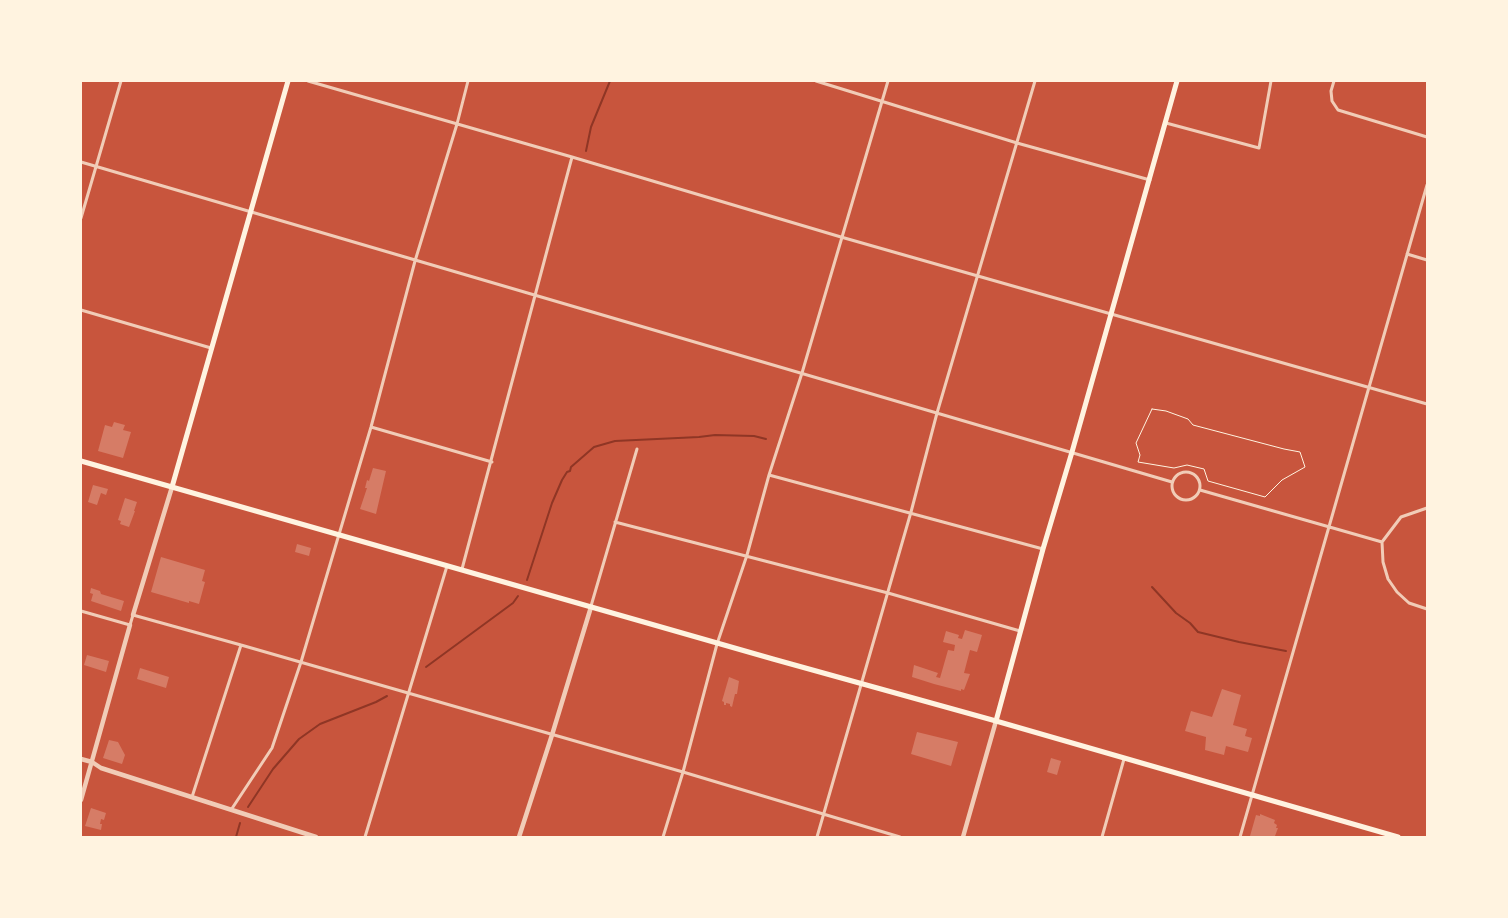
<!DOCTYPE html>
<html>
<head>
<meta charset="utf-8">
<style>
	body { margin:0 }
	#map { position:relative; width:1508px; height:918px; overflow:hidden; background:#c8553d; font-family:"DejaVu Sans",sans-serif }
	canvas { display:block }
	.frame { position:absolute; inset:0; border:82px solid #fff3e0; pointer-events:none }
</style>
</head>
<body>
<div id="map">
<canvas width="1508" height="918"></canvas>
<div class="frame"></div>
</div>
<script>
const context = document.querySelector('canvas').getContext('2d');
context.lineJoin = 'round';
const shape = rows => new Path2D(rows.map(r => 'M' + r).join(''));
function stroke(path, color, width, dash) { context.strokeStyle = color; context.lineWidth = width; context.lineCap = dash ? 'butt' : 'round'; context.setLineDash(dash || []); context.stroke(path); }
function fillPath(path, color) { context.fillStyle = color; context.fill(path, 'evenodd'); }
const stream = shape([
	[586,151,591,127,610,81],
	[527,580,552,503,562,480,567,472,570,471,571,467,594,447,615,441,699,437,715,435,754,436,766,439],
	[1152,587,1176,613,1190,623,1198,632,1239,642,1286,651],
	[426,667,513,603,518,596],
	[248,807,273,769,299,739,320,724,376,702,387,696],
	[236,837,240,823]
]);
const building = shape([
	[114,422,125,425,123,430,131,432,123,458,98,451,105,425,112,427],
	[373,468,386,471,376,514,360,509,367,488,365,488,367,480,369,481],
	[93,485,108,489,106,495,101,493,97,505,88,502],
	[125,498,137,502,134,511,135,511,129,527,120,524,121,521,118,520],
	[297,544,311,548,309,556,295,552],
	[161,557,205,570,202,581,205,582,199,604,189,601,189,603,151,592],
	[91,588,100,591,101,594,124,601,121,611,91,601,93,594,90,593],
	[965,630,982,635,977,652,970,650,964,673,970,674,964,690,961,689,961,691,934,684,912,677,914,665,938,673,936,677,940,678,948,650,954,651,955,645,943,642,946,631,959,635,958,638,962,639],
	[87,655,109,661,106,672,84,665],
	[140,668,169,677,166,688,137,679],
	[729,677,739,681,737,694,735,694,732,707,730,706,730,704,726,703,726,705,724,705,724,702,722,701],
	[1222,689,1241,695,1233,725,1247,729,1245,736,1252,738,1248,752,1226,746,1224,755,1205,750,1206,737,1185,731,1191,711,1212,717],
	[917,732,958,742,951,766,911,754],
	[109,740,118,742,125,755,122,764,103,758],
	[1051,758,1061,761,1057,775,1047,772],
	[91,808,106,813,104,820,101,819,100,824,102,824,101,830,85,826],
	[1260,814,1275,820,1274,823,1277,825,1276,828,1278,828,1275,836,1250,836,1256,815,1260,816]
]);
const path = shape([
	[1152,409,1166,411,1188,419,1193,425,1284,449,1300,452,1305,467,1282,480,1265,497,1208,481,1204,469,1187,465,1174,468,1138,462,1140,455,1136,443,1152,409]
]);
const minor = shape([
	[308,81,572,157,841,237,1427,404],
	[816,81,1017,143,1150,180],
	[1334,81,1331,91,1332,101,1338,110,1427,137],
	[1166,123,1259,148,1271,81],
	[81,162,1172,482],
	[81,218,121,81],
	[1407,254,1427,260],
	[81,310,211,348],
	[371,427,492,462],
	'1172 486a14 14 0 1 1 28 0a14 14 0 1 1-28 0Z',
	[769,475,1043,549],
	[1200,490,1382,542],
	[615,522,888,593,1020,631],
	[1382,542,1383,562,1388,579,1397,592,1409,603,1427,609],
	[1382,542,1401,517,1427,508],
	[462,569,572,157],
	[591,606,637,449],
	[81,611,130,625,133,615,241,645,683,772,900,837],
	[192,797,241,645],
	[231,810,272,748,301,662,371,427,415,261,457,124,468,81],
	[365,837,447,566],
	[663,837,683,772,717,644,747,555,769,475,802,373,888,81],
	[817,837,911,512,937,413,1035,81],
	[1102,837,1124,759],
	[1240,837,1427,185]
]);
const tertiary = shape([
	[133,615,172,487],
	[81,759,92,762,101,768,316,837],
	[81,800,130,625],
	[519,837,552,735,591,607],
	[963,837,996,721]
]);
const secondary = shape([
	[996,721,1043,549,1072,452,1177,81]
]);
const primary = shape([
	[81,461,773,659,996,721,1398,837],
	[172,487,288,81]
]);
stroke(stream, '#8f3625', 2);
fillPath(building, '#d67c66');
stroke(path, '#fff3e0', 1);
stroke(minor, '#f1ccb7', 3);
stroke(tertiary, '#f1ccb7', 4.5);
stroke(secondary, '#fff3e0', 5);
stroke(primary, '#fff3e0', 5);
</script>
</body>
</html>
